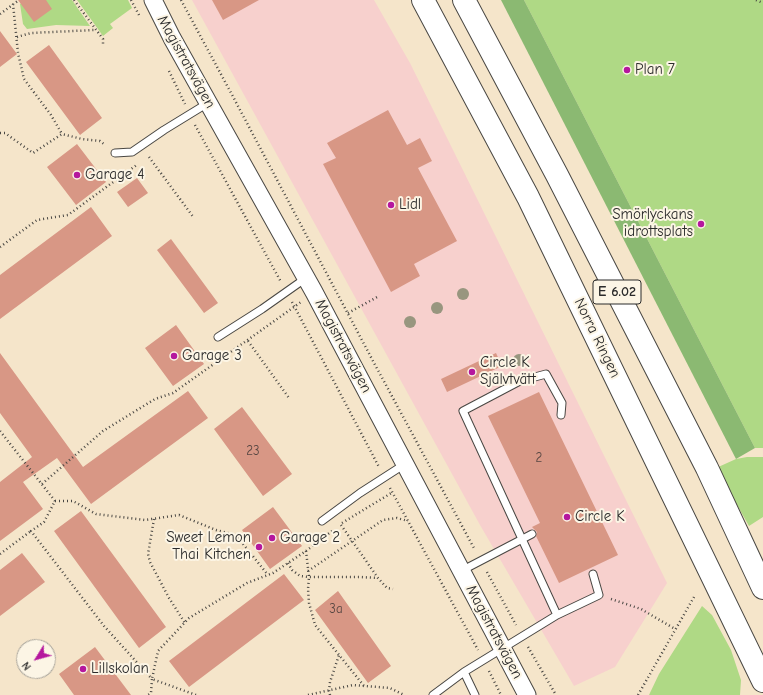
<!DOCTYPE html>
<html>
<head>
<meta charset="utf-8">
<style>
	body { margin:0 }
	#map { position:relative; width:763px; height:695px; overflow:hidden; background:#f5e5ca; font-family:"Comic Neue",sans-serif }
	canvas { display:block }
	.north { position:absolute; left:16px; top:639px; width:40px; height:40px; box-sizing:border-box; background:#fcf5e5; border:1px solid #a8a49b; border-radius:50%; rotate:233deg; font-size:11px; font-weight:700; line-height:16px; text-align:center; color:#2b2b2b }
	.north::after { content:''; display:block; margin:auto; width:14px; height:18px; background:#b5179e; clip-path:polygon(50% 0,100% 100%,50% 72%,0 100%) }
</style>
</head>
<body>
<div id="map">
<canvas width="763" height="695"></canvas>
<div class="north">N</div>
</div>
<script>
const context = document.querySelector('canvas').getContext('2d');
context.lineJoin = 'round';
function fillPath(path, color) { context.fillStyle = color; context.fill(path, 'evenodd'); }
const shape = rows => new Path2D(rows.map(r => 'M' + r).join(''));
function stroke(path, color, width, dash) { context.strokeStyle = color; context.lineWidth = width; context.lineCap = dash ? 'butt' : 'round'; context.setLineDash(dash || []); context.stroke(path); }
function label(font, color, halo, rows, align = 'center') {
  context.font = font + ' "Comic Neue",sans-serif'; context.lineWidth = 4; context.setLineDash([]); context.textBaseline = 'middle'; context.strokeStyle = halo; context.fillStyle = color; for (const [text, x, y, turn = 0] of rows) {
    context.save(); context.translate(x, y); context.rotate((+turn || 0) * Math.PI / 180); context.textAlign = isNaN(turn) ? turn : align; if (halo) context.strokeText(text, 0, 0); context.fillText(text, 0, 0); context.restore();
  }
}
const built = shape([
	[192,0,374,0,410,63,667,583,615,667,574,686,480,525]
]);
const green = shape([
	[26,0,72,0,90,26,56,25,27,29,23,24,20,4],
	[77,0,128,0,132,8,110,24,113,28,103,36],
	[524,0,763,0,763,448,755,448],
	[747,457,763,457,763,517,749,526,716,468,736,459],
	[702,606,712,615,731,650,741,680,740,695,649,695,659,674]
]);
const forest = shape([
	[501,0,524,0,755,448,736,459]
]);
const building = shape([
	[18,0,46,0,52,9,34,22],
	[212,0,259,0,223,20],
	[0,31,17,54,0,67],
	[49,45,102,118,80,135,26,62],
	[388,110,407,145,420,138,432,161,418,168,457,241,414,264,420,276,391,292,323,164,336,158,327,143],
	[77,144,106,182,76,205,47,167],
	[137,178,148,193,128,207,117,192],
	[91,207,112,236,0,319,0,275],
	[171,239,218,303,204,313,157,250],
	[176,325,204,364,173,386,145,348],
	[0,353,83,467,188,391,208,418,91,504,57,458,23,482,43,509,0,541,0,482,32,457,0,413],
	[496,353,502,366,447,392,441,379],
	[539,392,618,555,559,583,536,536,537,532,532,527,540,523,488,416],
	[242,407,292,474,263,496,214,429],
	[273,507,302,546,270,569,242,530],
	[81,511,166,627,139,648,54,531],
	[22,553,45,582,0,616,0,570],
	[284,574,304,600,189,687,169,661],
	[338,591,391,666,368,683,315,610],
	[95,647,131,695,74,695,59,674]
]);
const path = shape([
	[74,0,103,39,103,46],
	[131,0,139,15],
	[181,0,230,91,373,361,475,550],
	[756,0,763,3],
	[13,4,18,53,24,79,51,115,62,134],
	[0,14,19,0],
	[17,37,31,33,95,30],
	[169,71,185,104],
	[195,125,281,282],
	[0,133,5,133,33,153,62,134,82,139,100,141,105,145],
	[149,157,194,218],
	[0,247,37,220,68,215,138,164],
	[292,302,379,467],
	[348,313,379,296],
	[248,341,289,398],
	[0,431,55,501,44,522,31,531,104,626,152,679,151,693,148,695],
	[42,484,103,431,155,399,173,393,301,302],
	[390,488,478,650],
	[55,501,73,501,96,514,145,520,179,515,216,530,236,535,268,575],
	[154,519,148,554,150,562,169,598,185,623],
	[342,523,393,492],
	[341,525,378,578,387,588,393,589],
	[306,551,309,577,308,589,309,603,315,625,364,686],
	[0,554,31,531],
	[288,563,292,570,300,576,309,577,360,577,378,578],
	[308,571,383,520,397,518,408,521],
	[487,572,516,625],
	[611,599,641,609,675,629],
	[528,647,556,695],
	[489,671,501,695],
	[196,695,152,679,158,651,189,618,247,583,273,573,306,551,332,531],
	[308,695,353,685,390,688,404,695],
	[330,695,329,691,330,682,339,655],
	[638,695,694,597]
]);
const service = shape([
	[115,153,132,152,164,130,208,103],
	[218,337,262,309,306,278],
	[322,521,360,493,405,464],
	[461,571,532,534],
	[557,615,599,595,593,574],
	[433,695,464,672],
	[475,695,464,672,557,615,463,411,520,381,546,374,562,403,561,415]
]);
const tertiary = shape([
	[153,0,172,38,314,292,527,695]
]);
const primary = shape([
	[423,0,528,197,763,681],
	[464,0,557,175,707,468,763,588]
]);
const trees = [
	[463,294],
	[437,308],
	[410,322],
	[519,360]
];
const markers = [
	[627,70,4,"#b5179e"],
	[77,175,4,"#b5179e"],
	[391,205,4,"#b5179e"],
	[701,224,4,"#b5179e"],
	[174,356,4,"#b5179e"],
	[472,372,4,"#b5179e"],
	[567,517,4,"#b5179e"],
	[272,538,4,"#b5179e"],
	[259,547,4,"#b5179e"],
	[83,669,4,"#b5179e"]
];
const numberNames = [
	["23",253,451],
	["2",539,458],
	["3a",336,609]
];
const shields = [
	[617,292,48]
];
const shieldNames = [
	["E 6.02",617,292]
];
const streetNames = [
	["Magistratsvägen",186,62,61],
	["Norra Ringen",597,338,64],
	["Magistratsvägen",343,346,62],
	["Magistratsvägen",494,632,62]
];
const poiNames = [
	["Plan 7",635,70],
	["Garage 4",85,175],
	["Lidl",399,205],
	["Smörlyckans",693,215,"right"],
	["idrottsplats",693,232,"right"],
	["Garage 3",182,356],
	["Circle K",480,363],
	["Självtvätt",480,380],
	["Circle K",575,517],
	["Sweet Lemon",251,538,"right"],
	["Thai Kitchen",251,555,"right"],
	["Garage 2",280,538],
	["Lillskolan",91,669]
];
fillPath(built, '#f7d0cd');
fillPath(green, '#afd985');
fillPath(forest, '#8bb972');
fillPath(building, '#d89785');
stroke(service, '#494743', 9);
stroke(tertiary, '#494743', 19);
stroke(primary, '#494743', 24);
stroke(path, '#494743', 2.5, [1, 3]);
stroke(service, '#fff', 7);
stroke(tertiary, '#fff', 17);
stroke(primary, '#fff', 22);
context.fillStyle = '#98967f';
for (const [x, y] of trees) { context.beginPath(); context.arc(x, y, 6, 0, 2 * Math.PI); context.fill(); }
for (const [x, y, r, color] of markers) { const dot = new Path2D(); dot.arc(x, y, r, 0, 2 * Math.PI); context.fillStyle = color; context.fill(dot); stroke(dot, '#fcf5e5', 1.5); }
label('13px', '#564642', null, numberNames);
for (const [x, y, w] of shields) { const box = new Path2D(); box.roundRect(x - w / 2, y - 12, w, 24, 3); context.fillStyle = '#fcf5e5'; context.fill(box); stroke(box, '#2b2b2b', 1); }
label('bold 14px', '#2b2b2b', null, shieldNames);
label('15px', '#2b2b2b', '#fcf5e5', streetNames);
label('15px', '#2b2b2b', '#fcf5e5', poiNames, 'left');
</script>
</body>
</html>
